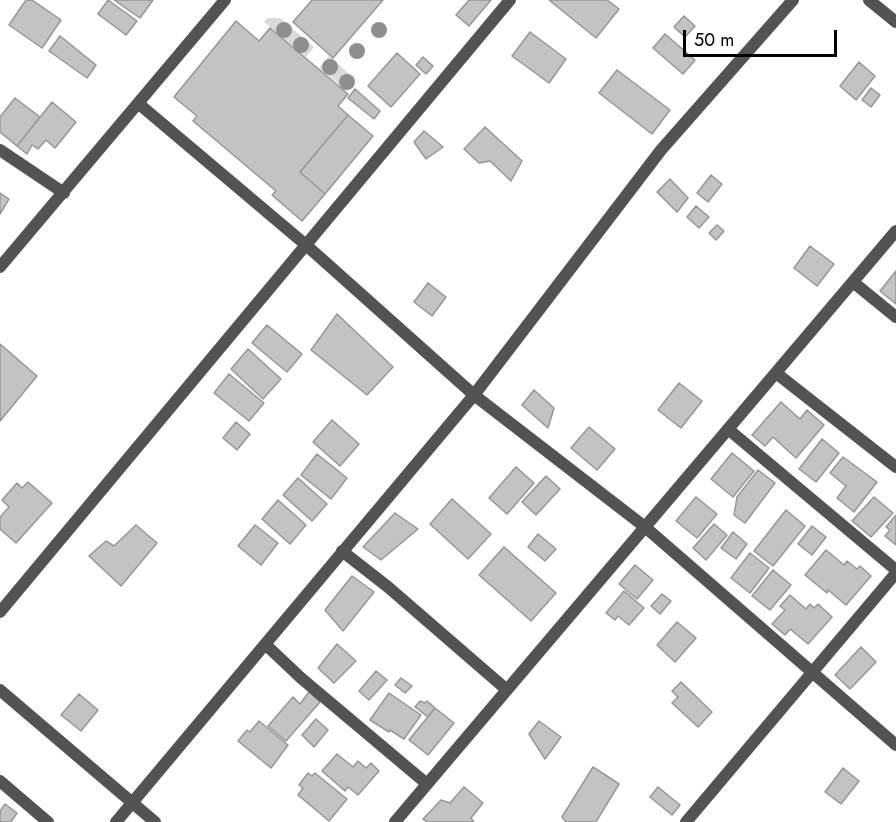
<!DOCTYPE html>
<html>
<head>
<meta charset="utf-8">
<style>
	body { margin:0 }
	#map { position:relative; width:896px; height:822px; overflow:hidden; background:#fff; font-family:Jost,sans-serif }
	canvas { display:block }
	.scale { position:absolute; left:683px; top:30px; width:154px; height:27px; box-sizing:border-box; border:3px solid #000; border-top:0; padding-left:8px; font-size:18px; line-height:21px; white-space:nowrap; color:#000; -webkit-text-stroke:4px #fff; paint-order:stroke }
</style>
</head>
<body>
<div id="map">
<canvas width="896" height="822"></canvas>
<div class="scale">50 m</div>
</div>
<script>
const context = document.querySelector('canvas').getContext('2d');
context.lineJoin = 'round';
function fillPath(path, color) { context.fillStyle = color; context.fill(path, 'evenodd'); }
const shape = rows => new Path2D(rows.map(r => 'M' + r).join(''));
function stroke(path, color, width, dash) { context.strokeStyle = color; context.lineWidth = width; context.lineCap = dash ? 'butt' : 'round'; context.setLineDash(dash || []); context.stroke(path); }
const green = shape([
	[267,18,280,18,314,47,306,57,264,22],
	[329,56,355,79,347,91,319,68]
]);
const building = shape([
	[26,0,32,0,61,20,42,48,9,25,26,0],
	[108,0,137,21,126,35,98,14,108,0],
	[114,0,153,0,140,18,114,0],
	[312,0,383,0,333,58,293,22,312,0],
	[469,0,491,0,469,26,456,15,469,0],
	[549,0,607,0,619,9,596,38,549,0],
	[684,16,695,26,685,37,674,27,684,16],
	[236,21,259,41,270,28,348,94,338,106,348,115,300,172,325,194,302,221,272,195,276,191,193,121,197,116,174,97,236,21],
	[530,32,566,59,549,83,512,56,530,32],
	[665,34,695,60,683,74,653,48,665,34],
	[60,36,96,65,87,78,49,51,60,36],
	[397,53,420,74,391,107,368,86,397,53],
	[423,57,433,66,426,74,416,65,423,57],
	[859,62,875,76,856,100,840,86,859,62],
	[617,70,670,110,652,134,599,93,617,70],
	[871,88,880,95,871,107,862,100,871,88],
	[355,89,380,111,374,119,348,98,355,89],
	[15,98,40,117,17,146,0,132,0,117,15,98],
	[52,102,76,122,55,148,46,140,38,149,32,145,27,154,17,146,52,102],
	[348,115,373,136,325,194,300,172,348,115],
	[485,127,522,161,511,181,490,161,479,163,464,149,485,127],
	[424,131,443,147,426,159,414,142,424,131],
	[711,175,722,184,708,202,697,193,711,175],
	[670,179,688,198,677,212,657,192,670,179],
	[0,193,9,199,0,214,0,193],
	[696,206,709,217,699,228,687,217,696,206],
	[717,225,724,231,716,240,709,233,717,225],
	[810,246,834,264,817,286,794,268,810,246],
	[896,271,896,304,880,291,896,271],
	[428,283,446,297,432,316,414,302,428,283],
	[337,314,393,367,367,395,311,350,337,314],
	[267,325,302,354,287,372,252,343,267,325],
	[0,344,37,376,0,421,0,344],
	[248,349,281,379,263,399,231,369,248,349],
	[229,374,264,403,249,421,214,393,229,374],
	[679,383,702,401,681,428,658,410,679,383],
	[534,390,554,408,548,428,522,405,534,390],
	[781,402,800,419,807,410,824,425,796,458,773,437,765,446,752,435,781,402],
	[332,420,359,444,340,466,313,442,332,420],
	[236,422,250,434,237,450,223,438,236,422],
	[589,427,615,449,597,470,571,448,589,427],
	[822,439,839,453,816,482,799,469,822,439],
	[732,453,754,471,733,497,711,479,732,453],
	[317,454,347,478,331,499,301,475,317,454],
	[843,457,877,482,854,512,837,498,846,486,830,473,843,457],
	[516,467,534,483,507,514,489,498,516,467],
	[758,470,775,483,745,523,734,515,737,497,758,470],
	[546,476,560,489,536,515,522,502,546,476],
	[298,478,327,504,312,521,283,495,298,478],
	[28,482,52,503,16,543,0,529,0,517,9,507,2,500,17,483,22,488,28,482],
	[696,497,717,514,697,538,676,521,696,497],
	[874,497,893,513,871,537,852,521,874,497],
	[452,499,491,534,468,559,430,524,452,499],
	[278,500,306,525,290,544,262,519,278,500],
	[786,510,805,526,773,566,754,551,786,510],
	[395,513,418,529,381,560,363,547,395,513],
	[896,515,896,545,885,536,890,530,886,527,896,515],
	[714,524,727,535,706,560,693,548,714,524],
	[136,525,157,543,121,586,89,556,106,541,114,546,136,525],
	[255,525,278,543,261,565,238,546,255,525],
	[812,526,826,537,812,555,798,544,812,526],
	[733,532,747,544,736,559,721,548,733,532],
	[538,534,556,549,545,561,528,547,538,534],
	[504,547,556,593,531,621,479,575,504,547],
	[826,550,844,565,847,561,857,569,860,566,871,576,846,605,828,590,827,593,805,575,826,550],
	[750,553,769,568,750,593,731,578,750,553],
	[635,565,653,580,637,599,619,584,635,565],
	[773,570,791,585,770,610,752,596,773,570],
	[352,576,374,592,343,631,325,610,352,576],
	[624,591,644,608,629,625,618,616,615,620,606,613,624,591],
	[662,594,671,601,660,614,651,606,662,594],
	[790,595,806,609,810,604,814,608,818,604,832,617,808,644,790,629,785,635,772,624,785,610,780,606,790,595],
	[677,622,696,638,675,662,657,645,677,622],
	[337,644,356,661,334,683,318,668,337,644],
	[861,647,876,662,850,689,835,675,861,647],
	[376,671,387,680,369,700,359,691,376,671],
	[401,678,412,686,405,693,395,685,401,678],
	[681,682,712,712,698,727,672,703,678,697,672,691,681,682],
	[309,692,320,702,286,741,268,726,293,697,300,704,309,692],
	[389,693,421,715,404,739,390,730,389,732,370,720,389,693],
	[79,694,98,710,81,731,61,715,79,694],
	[420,701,425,703,427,701,435,708,428,717,415,707,420,701],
	[435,708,454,723,428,755,409,740,435,708],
	[316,719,328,730,314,747,302,735,316,719],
	[259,721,288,745,271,768,238,741,247,730,250,732,259,721],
	[539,721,561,737,545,759,529,734,539,721],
	[337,754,353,767,358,761,366,768,371,763,379,771,358,795,348,787,345,791,322,771,337,754],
	[593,767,619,784,596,822,566,822,562,817,593,767],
	[843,768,859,781,841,804,825,792,843,768],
	[308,773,312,776,315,773,347,799,329,821,298,795,303,788,299,785,308,773],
	[464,787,483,803,471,818,474,822,427,822,423,819,441,800,450,803,464,787],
	[658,787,680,805,672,815,650,797,658,787],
	[5,804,17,813,11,822,0,822,0,811,5,804]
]);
const minor = shape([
	[869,0,896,22],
	[139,104,306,245,474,395,645,527,896,745],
	[0,150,64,193],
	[0,267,225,0],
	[853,282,896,317],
	[776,373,896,467],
	[728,429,896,570],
	[342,551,388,587,507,690],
	[0,612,510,0],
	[265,644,301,678,427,784],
	[0,690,155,822],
	[0,781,48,822],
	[116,822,474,395,661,150,793,0],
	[395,822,896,231],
	[686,822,896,573]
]);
const trees = [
	[284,30],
	[379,30],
	[301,45],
	[357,51],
	[330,67],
	[347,82]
];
fillPath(green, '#dadada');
fillPath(building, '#c3c3c3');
stroke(building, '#979797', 1.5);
stroke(minor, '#535353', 12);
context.fillStyle = '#8e8e8e';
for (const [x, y] of trees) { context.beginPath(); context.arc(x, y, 8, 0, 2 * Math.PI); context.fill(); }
</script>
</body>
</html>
